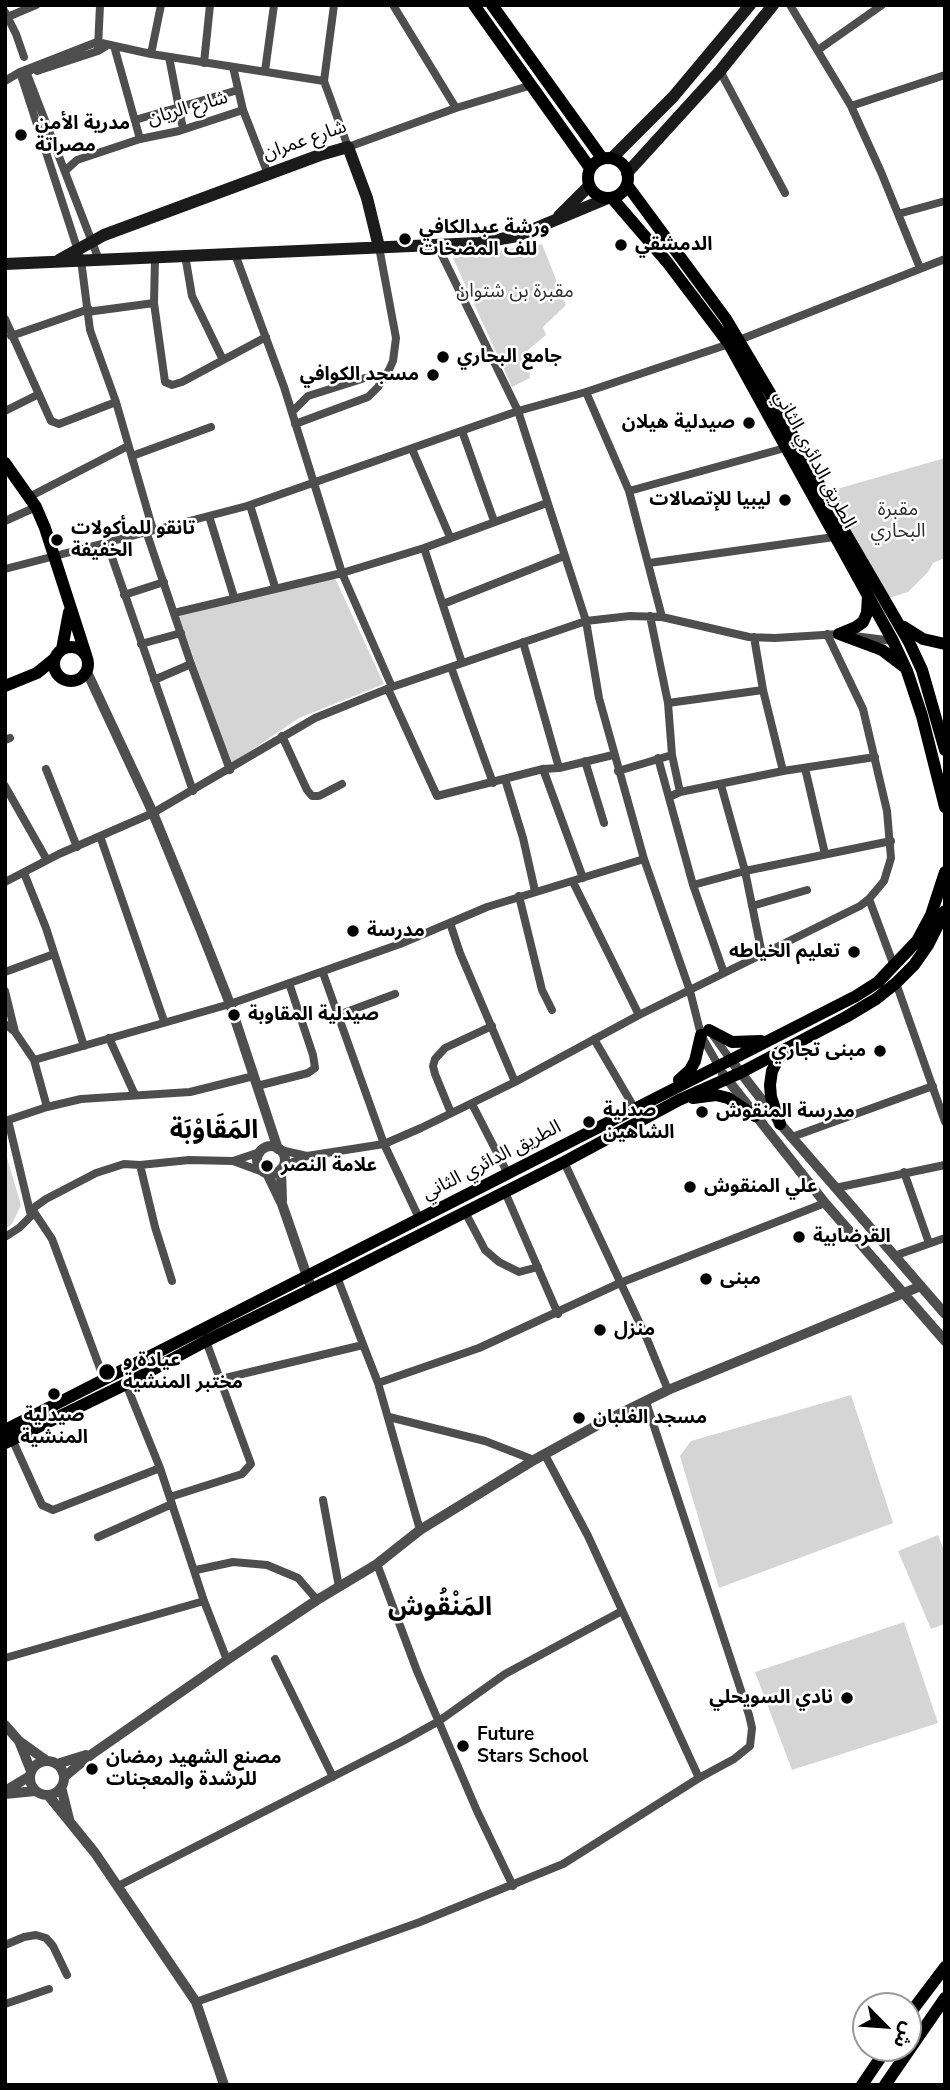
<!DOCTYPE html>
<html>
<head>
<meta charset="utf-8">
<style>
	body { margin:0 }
	#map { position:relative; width:950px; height:2090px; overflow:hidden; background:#fff; font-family:"Nunito Sans","Noto Sans Arabic",sans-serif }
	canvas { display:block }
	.frame { position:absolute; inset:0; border:7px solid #000; pointer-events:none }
	.north { position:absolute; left:852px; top:1992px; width:70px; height:70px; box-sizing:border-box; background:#fff; border:2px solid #999; border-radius:50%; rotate:115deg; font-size:19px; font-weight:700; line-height:28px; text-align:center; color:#000 }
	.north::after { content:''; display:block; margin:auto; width:24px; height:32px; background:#000; clip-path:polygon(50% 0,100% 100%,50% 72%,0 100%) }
</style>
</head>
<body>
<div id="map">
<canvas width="950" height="2090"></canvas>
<div class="frame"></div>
<div class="north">ش</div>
</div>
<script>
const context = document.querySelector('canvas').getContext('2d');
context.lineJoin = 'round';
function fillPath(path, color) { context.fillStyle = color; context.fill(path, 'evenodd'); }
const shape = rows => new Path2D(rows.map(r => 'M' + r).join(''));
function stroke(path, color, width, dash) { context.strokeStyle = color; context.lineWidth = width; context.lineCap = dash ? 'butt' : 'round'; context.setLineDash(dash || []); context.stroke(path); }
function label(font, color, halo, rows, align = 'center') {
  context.font = font + ' "Nunito Sans","Noto Sans Arabic",sans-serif'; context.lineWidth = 5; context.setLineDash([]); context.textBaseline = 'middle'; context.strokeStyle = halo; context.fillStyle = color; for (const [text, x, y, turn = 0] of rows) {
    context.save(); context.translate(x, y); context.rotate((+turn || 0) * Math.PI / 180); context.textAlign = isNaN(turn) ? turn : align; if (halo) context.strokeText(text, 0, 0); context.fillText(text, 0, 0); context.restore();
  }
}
const green = shape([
	[542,244,566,305,543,327,546,335,528,350,530,378,512,387,453,258],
	[945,458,945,558,933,563,928,572,908,592,889,598,830,491],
	[334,576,384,684,299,718,231,764,179,616],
	[5,1151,21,1205,12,1224,5,1229],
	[851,1395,893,1523,719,1588,680,1456,691,1441],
	[938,1535,945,1553,945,1624,931,1629,898,1551],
	[904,1622,938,1723,792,1770,755,1672]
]);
const minor = shape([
	[334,5,324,81,348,147,456,108,532,85],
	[393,5,456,108],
	[790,5,851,106],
	[5,12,16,34,24,57],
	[5,18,36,5],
	[114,46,140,139],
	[98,48,100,5],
	[818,50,882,5],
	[151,54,161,5],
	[169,57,183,129],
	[204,63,210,5],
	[233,67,243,110,268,174],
	[32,69,27,74,99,260],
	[37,71,98,51,106,46],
	[265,71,274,5],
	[720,71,785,193],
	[20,72,81,260,90,330,116,402,153,530],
	[5,81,20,72,97,42,151,54,324,81],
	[135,120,238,90],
	[65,171,77,160,140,139,179,131,243,110],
	[898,214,945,201],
	[437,245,518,411,586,621,599,698,644,859,690,991,701,1035,718,1065],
	[235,254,284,387,342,573,392,687],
	[185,255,192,296,223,360],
	[155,258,154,303,165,382,172,385,182,382,266,337],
	[920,268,881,172,851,106,945,75],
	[87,312,154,303],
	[5,319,51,421,59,424,116,402],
	[11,336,89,309],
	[586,392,629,491,662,617],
	[5,411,39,394],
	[292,412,308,396,365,378,385,377],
	[295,424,368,397,378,387,389,370,393,361,396,338,379,247],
	[462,431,494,521],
	[412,449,450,537],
	[132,456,211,427],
	[629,491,785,448],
	[29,497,128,446],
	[250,505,275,587],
	[209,516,234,597],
	[5,521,36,507],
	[146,531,191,664,230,770],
	[107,543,193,791],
	[424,548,462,663],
	[649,563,834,537],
	[5,569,247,506,518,411,586,392,729,344,945,259],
	[124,595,164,582],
	[443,604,564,556],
	[174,613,342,573,424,548,547,503],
	[650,616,668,703,672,755],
	[754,637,763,690,783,771],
	[523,642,559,768],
	[141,644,181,633],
	[451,667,493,783],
	[154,680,191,664],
	[388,689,437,796,543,769,559,768,613,755],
	[668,703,763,690],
	[282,736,307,790,312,796,319,796,342,784],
	[5,740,10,738],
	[658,758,693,885,724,973],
	[585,761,604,823],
	[805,768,825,854],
	[46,769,77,847],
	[543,769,583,878],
	[618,771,672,755,680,792],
	[505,779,523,838,535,891],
	[721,785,745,871,762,954],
	[5,786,47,860],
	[669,797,680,792,783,771,875,757],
	[100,836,164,1021],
	[24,873,46,928,84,1046],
	[5,882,59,854,153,813,315,718,392,687,586,621,630,616,662,617,749,637,775,638,839,634,893,641],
	[573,882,639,1015],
	[693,885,745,871,891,841],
	[519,896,542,990,552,1010],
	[869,899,894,966],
	[752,906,807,890],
	[450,923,460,953,515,1082],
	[5,972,54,954],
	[323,973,384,1144,420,1220],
	[896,983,945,1122],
	[5,991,15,1032],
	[338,1015,395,994],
	[5,1024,15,1032,34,1060,47,1107],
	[712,1034,730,1059],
	[109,1038,135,1095],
	[594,1039,635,1109],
	[34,1060,230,1004,400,944,487,907,644,859],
	[257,1086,308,1073,315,1068,313,1055,289,983],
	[472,1104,508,1174],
	[451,1113,435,1074,433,1066,435,1059,445,1048,492,1026],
	[8,1120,31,1216],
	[5,1121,47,1107,81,1099,190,1092,254,1076],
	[792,1137,933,1086],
	[280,1150,307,1156],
	[233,1161,263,1172],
	[564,1162,647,1339,668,1390],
	[140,1165,155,1227,172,1281],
	[284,1166,307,1156,384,1144,421,1128,515,1082,639,1015,860,906,869,899,884,881,891,858,887,811,863,709,827,634],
	[904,1172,929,1243],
	[835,1188,945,1165],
	[505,1192,558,1314],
	[32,1209,52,1239,104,1379],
	[465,1212,485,1250,499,1262,519,1272,538,1267],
	[5,1237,19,1228,31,1216,32,1209,46,1199,96,1173,124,1164,140,1165,189,1160,233,1161,260,1152],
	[894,1256,945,1238],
	[337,1277,378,1383,420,1530],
	[221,1379,363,1345],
	[378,1383,479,1348,620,1283,825,1203],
	[126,1384,160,1468,204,1601,227,1660],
	[389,1417,485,1441,534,1460],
	[12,1439,42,1505,53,1510,160,1468],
	[545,1455,588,1536,699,1778],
	[170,1497,242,1474,251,1464,206,1341],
	[323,1500,339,1587],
	[98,1537,172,1504],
	[377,1564,417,1671,477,1811,513,1886],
	[196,1570,233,1562,267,1565,298,1578,317,1600],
	[5,1658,204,1601],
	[275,1659,333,1777],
	[118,1886,403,1741,439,1721,505,1674,622,1611],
	[5,1945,24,1937,36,1935,46,1938,53,1946,67,1975],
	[196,2002,420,1922,563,1864,699,1778,734,1759,750,1746,752,1728,749,1715,646,1402],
	[5,2004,49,1989]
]);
const tertiary = shape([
	[87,672,153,813,202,933,230,1004,278,1149],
	[730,1059,783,1127,945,1314],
	[723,1074,825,1203,945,1341],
	'257 1160a14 14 0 1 1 28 0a14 14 0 1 1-28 0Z',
	[281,1169,282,1201],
	[267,1173,282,1204,309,1282],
	[5,1725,19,1741,47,1761],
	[19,1741,31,1771],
	'30 1778a17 17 0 1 1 34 0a17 17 0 1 1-34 0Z',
	[57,1764,86,1755],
	[64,1777,92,1754,227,1660,317,1600,377,1564,420,1530,534,1460,603,1422,668,1390,921,1286],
	[61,1787,69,1819],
	[5,1791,30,1776],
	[5,1794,35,1791],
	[48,1795,95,1853,196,2002,224,2085]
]);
const secondary = shape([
	[612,158,673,97,750,5],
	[627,173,720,71,773,5],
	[559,216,589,186],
	[59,260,104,235,320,155,348,147,367,198,379,247],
	[5,264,479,243,517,236,608,198]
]);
const primary = shape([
	[474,5,590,168],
	[492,5,602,158],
	'588 178a20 20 0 1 1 40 0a20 20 0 1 1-40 0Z',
	[627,185,726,319,770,393,845,532,909,642,922,670,945,750],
	[612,198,667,262,729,344,893,641,907,671,922,716,945,807],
	[5,463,36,507,45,528,86,655],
	[904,627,923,639,945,644],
	[839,634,882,650,903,666],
	[839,634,856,627,863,622,867,613,868,595],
	'54 664a17 17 0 1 1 34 0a17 17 0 1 1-34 0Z',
	[62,649,69,612],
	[5,686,37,673,53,660],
	[709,1030,732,1042,761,1041],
	[679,1080,690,1070,695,1061,701,1035],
	[693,1098,716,1095,728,1098,755,1116],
	[780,1124,771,1097,770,1085,772,1071,778,1059,784,1053],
	[5,1430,856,996,878,982,917,941,931,915,945,872],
	[5,1443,126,1384,206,1341,337,1277,564,1162,679,1100,740,1073,846,1017,876,999,896,983,914,965,928,945,945,911],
	[908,2016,945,1967],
	[862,2085,887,2048],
	[885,2085,945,1998]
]);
const markers = [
	[21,135,7,"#000"],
	[405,239,7,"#000"],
	[621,245,7,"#000"],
	[443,357,7,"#000"],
	[433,375,7,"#000"],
	[749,423,7,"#000"],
	[785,500,7,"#000"],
	[57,540,7,"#000"],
	[353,931,7,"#000"],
	[854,952,7,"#000"],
	[234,1015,7,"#000"],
	[880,1051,7,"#000"],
	[702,1112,7,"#000"],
	[589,1122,7,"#000"],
	[267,1166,7,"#000"],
	[690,1187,7,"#000"],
	[799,1237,7,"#000"],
	[706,1279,7,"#000"],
	[600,1330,7,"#000"],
	[107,1372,9,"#000"],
	[54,1394,7,"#000"],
	[579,1418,7,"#000"],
	[847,1698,7,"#000"],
	[463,1746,7,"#000"],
	[92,1769,7,"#000"]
];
const streetNames = [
	["شارع الريان",188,109,-16],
	["شارع عمران",305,141,-19],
	["الطريق الدائري الثاني",814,460,62],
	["الطريق الدائري الثاني",492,1161,-27]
];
const poiNames = [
	["مدرية الأمن",35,124],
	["مصراتة",35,146],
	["ورشة عبدالكافي",419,228],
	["للف المضخات",419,250],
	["الدمشقي",635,245],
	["جامع البحاري",457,357],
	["مسجد الكوافي",419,375,"right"],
	["صيدلية هيلان",735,423,"right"],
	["ليبيا للإتصالات",771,500,"right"],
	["تانقو للمأكولات",71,529],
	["الخفيفة",71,551],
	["مدرسة",367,931],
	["تعليم الخياطه",840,952,"right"],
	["صيدلية المقاوبة",248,1015],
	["مبنى تجاري",866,1051,"right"],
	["صدلية",603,1111],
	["الشاهين",603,1133],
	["مدرسة المنقوش",716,1112],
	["علامة النصر",281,1166],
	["علي المنقوش",704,1187],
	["القرضابية",813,1237],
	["مبنى",720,1279],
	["منزل",614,1330],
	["عيادة و",123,1361],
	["مختبر المنشية",123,1383],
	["صيدلية",54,1416,"center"],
	["المنشية",54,1438,"center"],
	["مسجد الغلبان",593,1418],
	["نادي السويحلي",833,1698,"right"],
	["Future",477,1735],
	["Stars School",477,1757],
	["مصنع الشهيد رمضان",106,1758],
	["للرشدة والمعجنات",106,1780]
];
const parkNames = [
	["مقبرة بن شتوان",515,292],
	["مقبرة",898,510],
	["البحاري",898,532]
];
const districtNames = [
	["المَقَاوْبَة",214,1132],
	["المَنْقُوش",440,1609]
];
fillPath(green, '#d5d5d5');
stroke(minor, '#4e4e4e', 8);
stroke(tertiary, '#4e4e4e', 10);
stroke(secondary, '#1b1b1b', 12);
stroke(primary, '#000', 12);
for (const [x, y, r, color] of markers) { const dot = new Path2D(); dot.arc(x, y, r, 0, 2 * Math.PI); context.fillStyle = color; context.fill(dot); stroke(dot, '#fff', 2.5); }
label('19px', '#000', '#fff', streetNames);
label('bold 19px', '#000', '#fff', poiNames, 'left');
label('19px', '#2c2c2c', '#fff', parkNames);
label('bold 26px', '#000', '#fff', districtNames);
</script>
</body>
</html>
